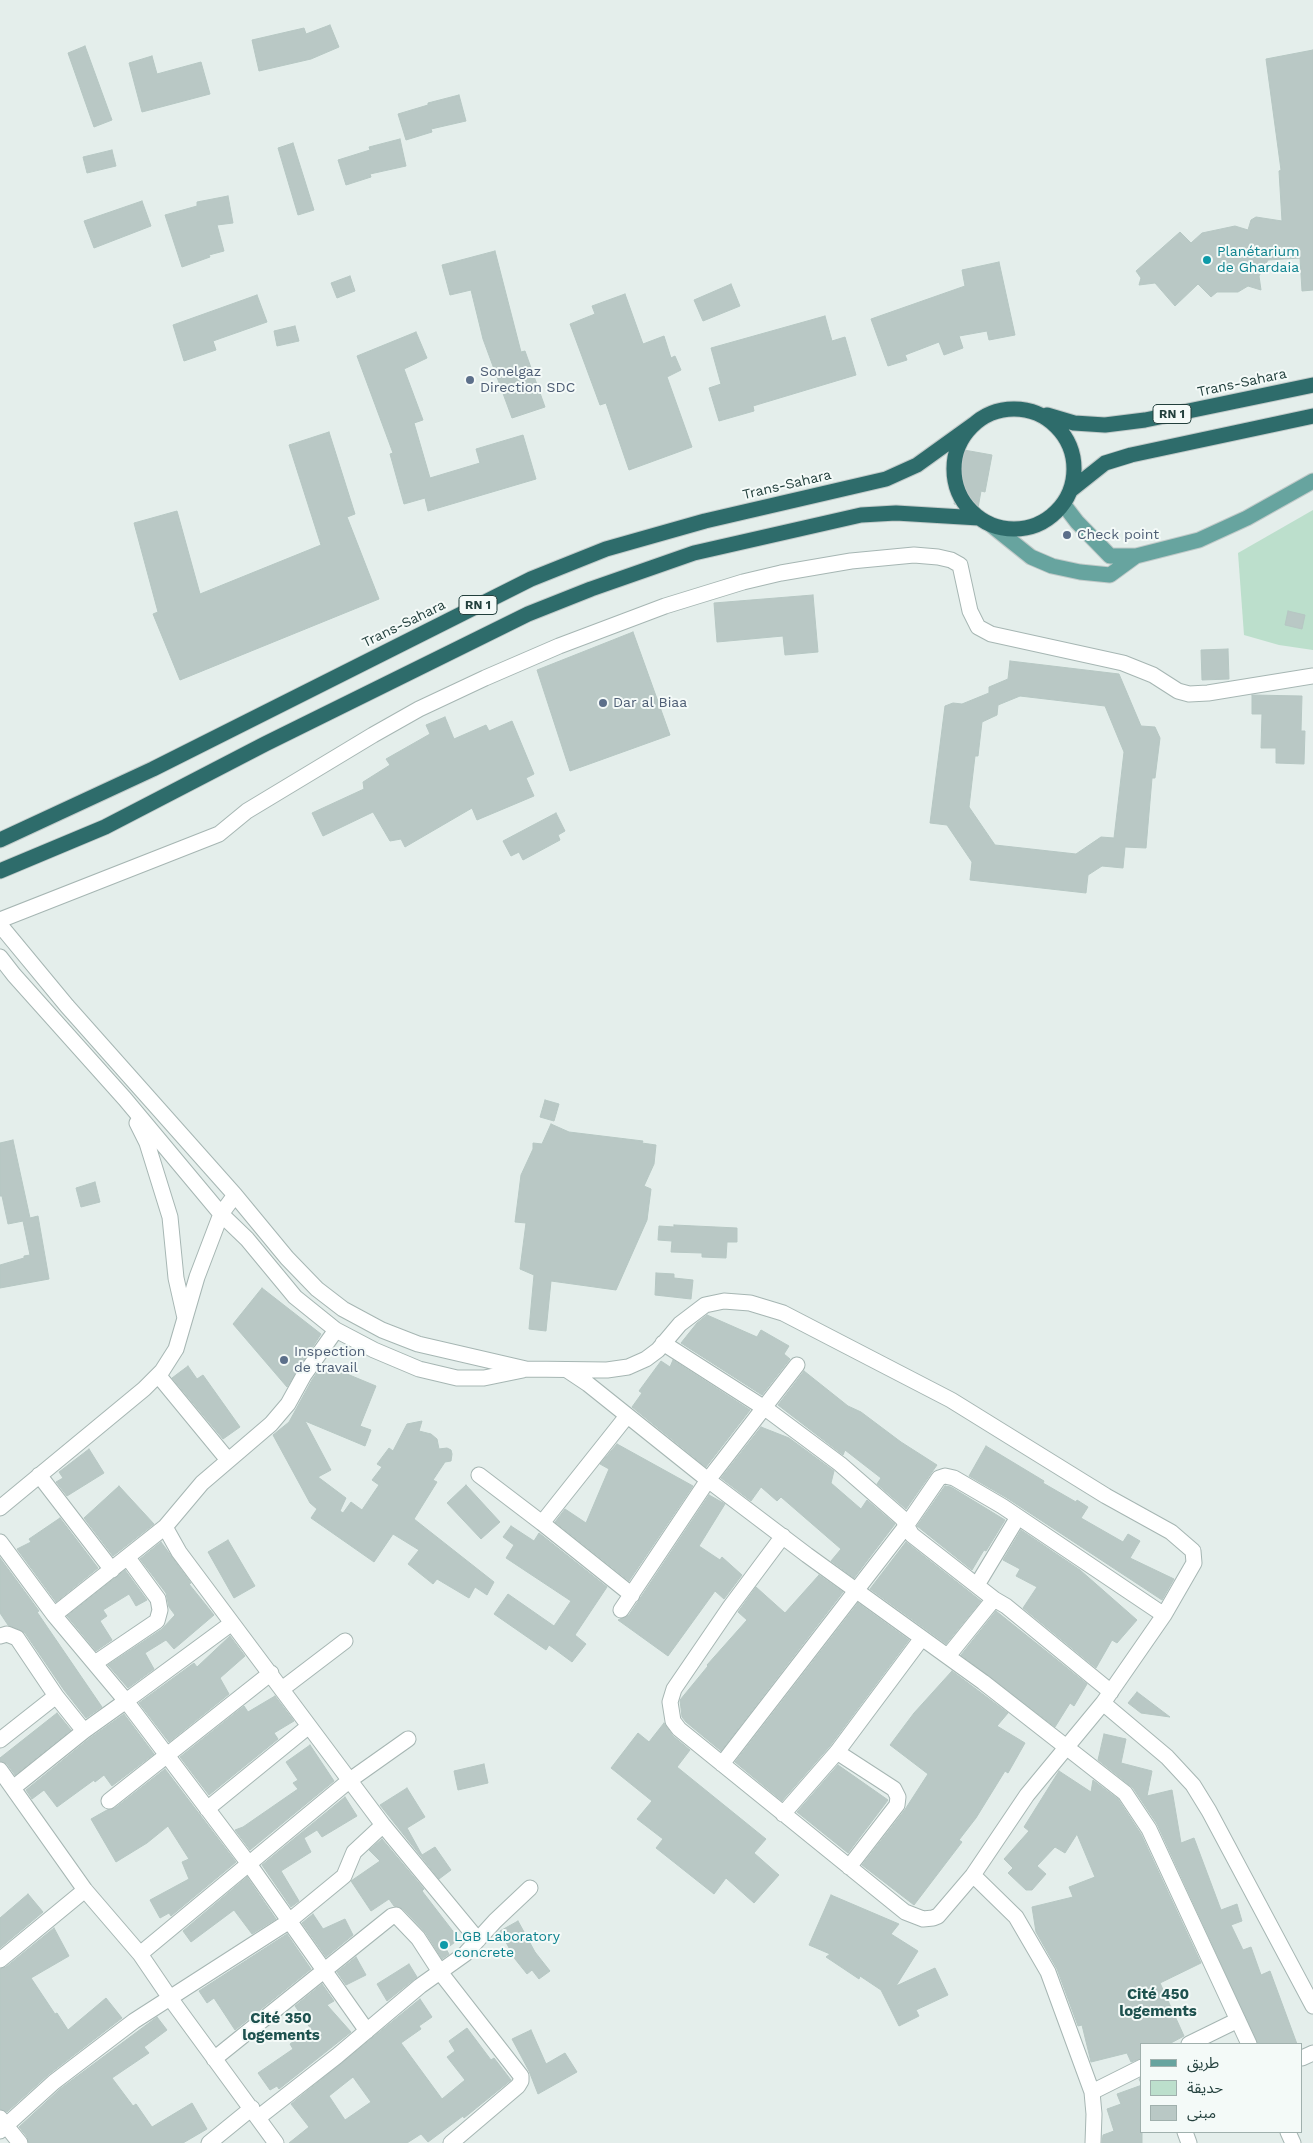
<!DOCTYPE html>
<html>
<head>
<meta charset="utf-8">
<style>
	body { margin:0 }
	#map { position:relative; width:1313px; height:2143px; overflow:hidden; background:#e4eeeb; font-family:"Work Sans","Noto Sans Arabic",sans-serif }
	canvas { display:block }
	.legend { position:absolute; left:1140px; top:2043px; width:162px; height:90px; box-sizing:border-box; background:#f4faf8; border:1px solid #a0b0ad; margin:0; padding:6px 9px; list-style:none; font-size:15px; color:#23403d }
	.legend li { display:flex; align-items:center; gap:10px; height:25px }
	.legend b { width:25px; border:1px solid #a0b0ad }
</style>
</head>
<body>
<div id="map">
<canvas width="1313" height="2143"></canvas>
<ul class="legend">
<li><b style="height:6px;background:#67a49f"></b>طريق</li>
<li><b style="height:14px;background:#bcdfcc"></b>حديقة</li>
<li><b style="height:14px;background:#b9c8c5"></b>مبنى</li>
</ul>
</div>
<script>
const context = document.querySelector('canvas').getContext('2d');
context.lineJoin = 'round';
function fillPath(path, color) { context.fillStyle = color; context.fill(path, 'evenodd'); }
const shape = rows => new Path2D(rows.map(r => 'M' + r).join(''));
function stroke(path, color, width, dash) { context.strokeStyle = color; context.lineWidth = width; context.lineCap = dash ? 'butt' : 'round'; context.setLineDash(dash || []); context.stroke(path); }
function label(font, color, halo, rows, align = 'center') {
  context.font = font + ' "Work Sans",sans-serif'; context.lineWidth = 4; context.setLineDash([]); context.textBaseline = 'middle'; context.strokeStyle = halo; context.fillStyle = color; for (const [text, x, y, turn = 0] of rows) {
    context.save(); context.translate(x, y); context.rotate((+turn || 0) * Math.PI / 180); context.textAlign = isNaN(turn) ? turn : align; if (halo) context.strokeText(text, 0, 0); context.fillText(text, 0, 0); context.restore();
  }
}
const green = shape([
	[1313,510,1313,650,1279,645,1244,635,1238,553]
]);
const building = shape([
	[330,25,339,47,311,59,259,71,252,40,304,28,306,34,330,25],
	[85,46,112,120,94,127,68,53,85,46],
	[1313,50,1313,290,1302,291,1300,258,1268,260,1259,276,1261,290,1248,286,1238,292,1217,292,1211,297,1198,284,1175,306,1155,283,1139,285,1141,278,1136,271,1180,232,1191,243,1202,233,1235,226,1248,230,1251,220,1256,217,1282,221,1279,171,1281,170,1266,59,1313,50],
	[152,56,157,74,201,62,210,94,142,112,129,63,152,56],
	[459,95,466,121,431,129,432,132,406,140,398,114,428,105,428,103,459,95],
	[400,139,406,166,370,174,371,177,346,185,338,160,370,150,369,147,400,139],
	[293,143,314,210,298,215,278,148,293,143],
	[112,150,116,166,87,173,83,157,112,150],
	[228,196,233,223,217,225,224,251,209,255,210,257,182,267,165,215,197,206,197,202,228,196],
	[142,201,151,226,94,248,84,221,142,201],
	[495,251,521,352,525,351,545,407,512,418,483,339,471,290,450,295,442,265,495,251],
	[999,262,1015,335,989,340,987,331,959,336,963,348,944,355,939,342,905,355,907,360,888,366,871,319,965,286,962,270,999,262],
	[350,276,355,291,337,298,331,283,350,276],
	[731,284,740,306,703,321,694,300,731,284],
	[625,294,643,344,664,336,671,358,675,356,681,370,667,377,692,447,629,470,606,403,600,405,570,324,595,314,592,306,625,294],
	[257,295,267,322,213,341,216,350,184,361,173,325,257,295],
	[825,316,832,341,845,337,856,375,753,406,754,411,719,421,709,388,721,384,711,348,825,316],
	[295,326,299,341,277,346,274,331,295,326],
	[416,332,427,358,404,369,423,420,414,423,430,478,480,463,476,449,523,435,536,479,428,511,425,498,404,504,390,454,393,453,357,356,416,332],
	[329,432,355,514,347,517,379,599,180,680,153,614,158,612,134,523,177,511,200,594,321,545,289,445,329,432],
	[964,450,992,455,985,492,981,491,978,508,954,504,964,450],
	[813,595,818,652,785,655,783,636,717,642,714,603,813,595],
	[1288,611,1305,615,1302,629,1285,625,1288,611],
	[633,632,670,735,570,771,537,670,633,632],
	[1228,649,1229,679,1202,680,1201,650,1228,649],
	[1010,661,1119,674,1141,726,1155,727,1160,738,1155,778,1152,778,1146,848,1125,847,1123,868,1102,866,1088,875,1086,893,970,880,972,862,947,825,930,823,945,706,953,703,962,704,989,693,989,687,1008,679,1010,661],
	[1020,696,1105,706,1124,752,1114,838,1101,837,1076,854,995,845,969,807,975,756,978,756,982,722,997,715,998,705,1020,696],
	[1252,695,1302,696,1301,731,1305,731,1304,764,1276,763,1276,748,1261,748,1262,714,1252,714,1252,695],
	[445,717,454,739,486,725,489,731,512,721,534,774,526,778,534,796,477,820,472,808,405,847,401,839,390,841,373,812,323,836,312,813,364,789,363,782,390,765,386,759,430,734,426,725,445,717],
	[556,813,565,831,558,835,560,840,523,860,519,852,511,856,503,841,556,813],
	[545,1100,559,1104,554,1121,540,1117,545,1100],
	[551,1124,569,1132,643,1141,642,1143,656,1145,654,1164,644,1186,651,1189,647,1220,616,1290,551,1281,546,1331,529,1329,534,1275,520,1269,526,1223,515,1222,521,1175,533,1149,533,1143,542,1144,551,1124],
	[13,1140,30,1218,38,1216,49,1279,0,1288,0,1265,24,1258,24,1256,30,1255,23,1221,8,1224,2,1196,0,1196,0,1143,13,1140],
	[95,1182,100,1202,81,1207,76,1188,95,1182],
	[674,1225,737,1228,737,1242,727,1242,726,1258,702,1257,702,1253,671,1252,672,1241,658,1240,659,1226,674,1227,674,1225],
	[656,1273,674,1274,674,1278,693,1280,691,1299,655,1295,656,1273],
	[262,1288,321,1334,287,1387,233,1324,262,1288],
	[707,1315,757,1337,761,1330,789,1346,784,1354,790,1359,762,1395,681,1343,697,1323,707,1315],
	[673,1360,750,1410,706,1467,632,1407,642,1393,639,1391,661,1361,670,1367,673,1360],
	[323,1364,376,1386,360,1426,371,1430,365,1446,305,1421,331,1470,318,1477,346,1498,340,1511,343,1513,351,1502,362,1510,379,1485,372,1480,382,1467,377,1464,389,1448,393,1451,407,1424,422,1421,419,1431,431,1434,437,1439,439,1449,447,1448,451,1450,452,1454,451,1461,445,1462,433,1480,437,1482,414,1519,494,1582,487,1595,475,1587,469,1598,437,1579,433,1584,408,1564,419,1550,393,1534,374,1562,311,1518,317,1509,310,1503,273,1435,289,1422,312,1380,323,1364],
	[188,1366,197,1379,203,1375,240,1427,223,1439,172,1378,188,1366],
	[804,1371,848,1406,861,1412,901,1442,937,1465,906,1509,877,1484,881,1478,845,1450,843,1455,778,1405,804,1371],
	[761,1427,789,1438,834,1471,831,1483,861,1509,867,1500,895,1524,854,1578,831,1561,841,1549,781,1497,777,1501,761,1487,751,1501,721,1478,761,1427],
	[617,1444,693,1486,629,1581,555,1522,565,1509,586,1523,609,1469,600,1464,617,1444],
	[986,1446,1044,1481,1043,1483,1076,1502,1077,1500,1088,1507,1081,1518,1123,1542,1128,1534,1140,1541,1130,1558,1174,1579,1162,1600,1007,1498,969,1476,986,1446],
	[89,1449,104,1473,67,1496,56,1482,63,1478,59,1472,89,1449],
	[466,1485,500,1522,481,1539,447,1503,466,1485],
	[119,1486,154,1524,113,1556,84,1518,119,1486],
	[945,1486,951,1487,1005,1520,986,1551,984,1550,972,1570,917,1526,945,1486],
	[709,1495,725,1504,699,1546,720,1560,722,1557,742,1575,724,1599,715,1591,668,1656,618,1620,629,1615,709,1495],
	[60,1518,98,1568,56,1602,17,1549,31,1542,29,1539,60,1518],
	[511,1526,534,1541,539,1533,607,1587,575,1635,586,1644,572,1662,549,1645,546,1650,494,1614,508,1594,554,1626,571,1601,506,1558,514,1545,503,1537,511,1526],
	[1021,1530,1080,1570,1137,1620,1117,1643,1112,1640,1096,1668,1023,1608,1037,1587,1016,1576,1020,1569,1003,1560,1021,1530],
	[228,1540,255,1586,234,1598,208,1552,228,1540],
	[161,1542,191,1583,189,1584,214,1615,174,1649,166,1640,145,1653,154,1669,128,1688,108,1665,162,1629,175,1615,169,1607,166,1593,140,1559,161,1542],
	[906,1542,981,1601,946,1644,870,1589,906,1542],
	[0,1558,39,1611,37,1612,102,1707,86,1718,64,1690,25,1633,8,1625,0,1613,0,1558],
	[125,1570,147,1600,136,1606,129,1594,103,1610,107,1616,100,1621,112,1640,96,1651,67,1616,125,1570],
	[819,1575,843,1592,721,1751,686,1722,682,1717,680,1700,708,1666,707,1665,747,1620,738,1612,756,1587,785,1613,819,1575],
	[858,1603,909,1640,830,1746,782,1801,735,1762,858,1603],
	[996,1611,1087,1684,1074,1706,1070,1703,1055,1727,961,1655,996,1611],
	[230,1636,245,1656,220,1678,229,1694,169,1742,139,1703,194,1663,197,1667,230,1636],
	[952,1671,1008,1713,997,1726,1025,1743,1008,1773,1005,1771,976,1818,959,1840,962,1842,914,1905,862,1865,904,1811,928,1774,890,1745,914,1713,952,1671],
	[1137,1692,1170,1717,1141,1713,1128,1703,1137,1692],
	[275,1696,294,1721,274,1733,278,1739,209,1795,180,1757,244,1706,248,1712,275,1696],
	[57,1713,71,1730,15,1775,7,1764,0,1761,0,1758,57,1713],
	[124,1714,154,1754,112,1786,104,1775,95,1782,94,1780,57,1807,44,1790,32,1799,26,1790,90,1738,124,1714],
	[664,1723,673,1736,690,1750,677,1767,766,1839,754,1853,779,1875,754,1903,726,1878,714,1894,656,1848,663,1839,637,1819,652,1801,611,1768,638,1733,649,1742,664,1723],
	[1104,1734,1126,1739,1121,1763,1152,1771,1147,1796,1172,1790,1181,1843,1194,1838,1221,1910,1237,1904,1242,1921,1231,1925,1243,1950,1251,1947,1261,1975,1270,1971,1297,2044,1258,2044,1157,1824,1133,1788,1098,1760,1104,1734],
	[310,1745,334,1781,250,1850,235,1830,243,1827,298,1789,293,1783,298,1780,286,1762,310,1745],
	[484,1764,488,1783,458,1790,454,1771,484,1764],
	[838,1765,888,1800,848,1853,797,1812,838,1765],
	[165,1769,236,1862,171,1916,169,1913,160,1918,150,1900,189,1879,182,1862,189,1859,168,1826,147,1843,116,1862,91,1819,107,1810,115,1808,165,1769],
	[1059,1771,1091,1792,1093,1780,1118,1799,1141,1834,1201,1963,1160,1983,1184,2036,1169,2044,1142,2044,1142,2058,1131,2062,1127,2053,1091,2062,1082,2025,1078,2026,1057,1969,1036,1932,1032,1907,1073,1897,1069,1887,1095,1877,1077,1834,1065,1853,1055,1847,1037,1866,1046,1874,1032,1890,1026,1890,1008,1873,1013,1868,1004,1859,1029,1831,1024,1827,1059,1771],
	[407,1788,425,1817,407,1828,422,1855,435,1847,451,1870,439,1879,380,1805,407,1788],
	[345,1797,357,1816,322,1837,317,1830,304,1838,311,1852,281,1871,299,1901,291,1907,262,1865,345,1797],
	[382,1839,424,1889,422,1891,459,1939,446,1949,449,1954,442,1959,425,1932,403,1909,394,1906,389,1899,371,1911,351,1881,380,1861,369,1850,382,1839],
	[247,1877,276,1919,252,1934,234,1910,191,1942,183,1931,247,1877],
	[28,1894,43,1912,0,1948,0,1918,28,1894],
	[831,1895,899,1924,891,1934,918,1951,896,1986,935,1968,948,1995,916,2010,919,2016,899,2026,881,1990,860,1976,859,1979,826,1957,830,1954,809,1945,831,1895],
	[313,1914,323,1929,345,1919,353,1935,326,1957,302,1923,313,1914],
	[518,1921,535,1952,550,1971,539,1979,532,1970,527,1974,515,1959,500,1931,518,1921],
	[54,1928,69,1956,31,1978,55,2014,57,2013,68,2030,106,1998,122,2018,48,2075,7,2112,0,2109,0,1969,6,1967,54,1928],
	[287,1934,311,1969,235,2030,214,1998,207,2003,199,1991,287,1934],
	[356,1957,366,1975,346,1985,337,1972,356,1957],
	[409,1964,417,1977,387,2001,377,1984,409,1964],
	[322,1984,334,2001,327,2005,351,2032,279,2089,277,2086,270,2090,258,2073,293,2049,290,2044,311,2029,295,2006,322,1984],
	[420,1999,432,2017,419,2026,421,2029,401,2043,442,2099,465,2080,447,2057,455,2051,449,2041,467,2028,491,2060,494,2058,511,2080,464,2118,463,2116,428,2142,421,2134,407,2143,289,2143,309,2127,291,2104,420,1999],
	[353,2077,371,2102,345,2120,329,2096,353,2077],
	[157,2017,167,2030,144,2047,149,2053,112,2078,133,2106,136,2104,152,2127,192,2103,207,2129,183,2143,29,2143,27,2137,19,2127,60,2089,157,2017],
	[531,2030,546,2064,565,2053,577,2072,538,2094,529,2071,512,2039,531,2030],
	[1142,2078,1142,2143,1102,2143,1103,2135,1114,2131,1107,2109,1121,2104,1117,2094,1142,2085,1139,2079,1142,2078]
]);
const minor = shape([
	[0,920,219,834,247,811,373,735,419,709,485,678,559,646,665,606,743,582,781,573,851,561,914,555,938,557,951,560,960,565,970,611,978,627,991,634,1123,663,1153,675,1178,691,1189,694,1208,693,1313,676],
	[0,925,67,1006,235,1195,287,1258,317,1289,343,1309,382,1330,418,1344,526,1369,607,1370,628,1367,646,1359,658,1350,680,1324,705,1305,724,1301,750,1303,783,1313,951,1400,1106,1496,1171,1532,1193,1551,1194,1563,1164,1615,1103,1703,1027,1795,973,1875,938,1916,933,1918,923,1919,905,1912,679,1729,673,1721,670,1702,674,1689,730,1607,783,1536],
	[0,957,14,975,125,1099,221,1214,247,1239,295,1297,336,1330,374,1350,419,1369,457,1378,484,1378,523,1370],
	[137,1123,147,1143,170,1217,176,1278,185,1318],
	[336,1330,304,1375,288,1404,271,1424,202,1483,165,1527,179,1552,383,1825,478,1940],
	[663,1343,769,1411,840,1464,902,1518,912,1535,994,1599,1006,1606,1111,1692],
	[567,1370,588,1384,708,1480,807,1555,983,1682,1125,1793,1149,1829,1249,2044],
	[158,1375,228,1460],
	[39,1475,112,1570],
	[479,1475,542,1523,632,1595],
	[0,1508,144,1389,162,1371,176,1349,197,1277,221,1214,235,1195],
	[542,1523,627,1416],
	[0,1542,54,1615,126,1701,232,1623],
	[977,1585,1018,1517],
	[621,1610,708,1480,797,1365],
	[54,1615,165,1527],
	[0,1636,7,1634,17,1638,56,1696,84,1731,126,1701,249,1864,367,2031],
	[948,1656,994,1599],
	[95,1663,157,1621,160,1610,158,1599,128,1558],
	[282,1689,345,1641],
	[1103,1703,1167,1757,1193,1785,1209,1811,1313,2006],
	[0,1740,56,1696],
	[837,1752,894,1789,898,1797,897,1805,849,1867],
	[722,1764,906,1526,939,1478,945,1476,954,1478,1002,1506,1164,1615],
	[0,1770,85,1890,140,1954,170,1998,276,2143],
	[13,1788,84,1731],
	[109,1801,271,1673],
	[207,1809,309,1726],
	[783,1814,837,1752,922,1638],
	[973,1875,1016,1917,1048,1972,1092,2092,1094,2114,1093,2143],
	[140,1954,350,1780,408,1739],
	[0,1960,85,1890],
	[1189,2044,1238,2020],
	[1302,2058,1313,2053],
	[214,2059,392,1916,396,1915,418,1938,440,1972,521,2076,521,2081,518,2086,451,2143],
	[1092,2092,1142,2067],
	[259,2117,337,2056,420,1986,465,1954,495,1921,530,1888],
	[0,2118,20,2143],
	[0,2131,54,2082,134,2021,288,1922,344,1876,354,1852,383,1825],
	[1185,2132,1189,2143],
	[1288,2132,1293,2143],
	[209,2143,252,2108]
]);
const major = shape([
	[1064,505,1077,522,1110,556,1136,556,1199,540,1247,518,1313,481],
	[991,525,1031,557,1052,566,1080,572,1110,575,1136,556]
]);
const highway = shape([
	'954 469a60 60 0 1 1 120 0a60 60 0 1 1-120 0Z',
	[1047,415,1074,423,1105,425,1145,420,1313,385],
	[1071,490,1105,463,1131,455,1313,416],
	[0,840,153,769,531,579,606,549,705,521,886,479,917,465,974,424],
	[0,871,105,827,265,744,528,614,591,589,694,553,861,515,896,513,979,518]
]);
const markers = [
	[1207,260,5,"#0f9aa8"],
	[470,380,5,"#5c6f8a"],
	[1067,535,5,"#5c6f8a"],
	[603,703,5,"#5c6f8a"],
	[284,1360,5,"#5c6f8a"],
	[444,1945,5,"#0f9aa8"]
];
const shields = [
	[1172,414,38],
	[478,605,38]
];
const shieldNames = [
	["RN 1",1172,414],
	["RN 1",478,605]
];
const cultureNames = [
	["Planétarium",1217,252],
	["de Ghardaia",1217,268],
	["LGB Laboratory",454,1937],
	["concrete",454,1953]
];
const serviceNames = [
	["Sonelgaz",480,372],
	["Direction SDC",480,388],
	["Check point",1077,535],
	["Dar al Biaa",613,703],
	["Inspection",294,1352],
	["de travail",294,1368]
];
const streetNames = [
	["Trans-Sahara",1242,383,-12],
	["Trans-Sahara",787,485,-13],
	["Trans-Sahara",404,624,-26]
];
const neighbourhoodNames = [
	["Cité 450",1158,1995],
	["logements",1158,2012],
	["Cité 350",281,2019],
	["logements",281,2036]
];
fillPath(green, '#bcdfcc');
fillPath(building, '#b9c8c5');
stroke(building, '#b6c7c3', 1);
stroke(minor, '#a6b6b3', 17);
stroke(major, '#c1cac9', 17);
stroke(highway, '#c1cac9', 17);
stroke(minor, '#fff', 15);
stroke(major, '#67a49f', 15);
stroke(highway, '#2e6c6b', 15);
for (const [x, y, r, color] of markers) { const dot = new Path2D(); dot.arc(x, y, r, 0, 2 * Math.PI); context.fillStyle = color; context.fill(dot); stroke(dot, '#f4faf8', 2); }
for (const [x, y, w] of shields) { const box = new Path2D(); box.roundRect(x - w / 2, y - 9.5, w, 19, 4); context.fillStyle = '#f4faf8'; context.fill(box); stroke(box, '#23403d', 1); }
label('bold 12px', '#23403d', null, shieldNames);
label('14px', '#0d838f', '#f4faf8', cultureNames, 'left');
label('14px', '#4e5e75', '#f4faf8', serviceNames, 'left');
label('14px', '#23403d', '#f4faf8', streetNames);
label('bold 15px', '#1e524f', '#f4faf8', neighbourhoodNames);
</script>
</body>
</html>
